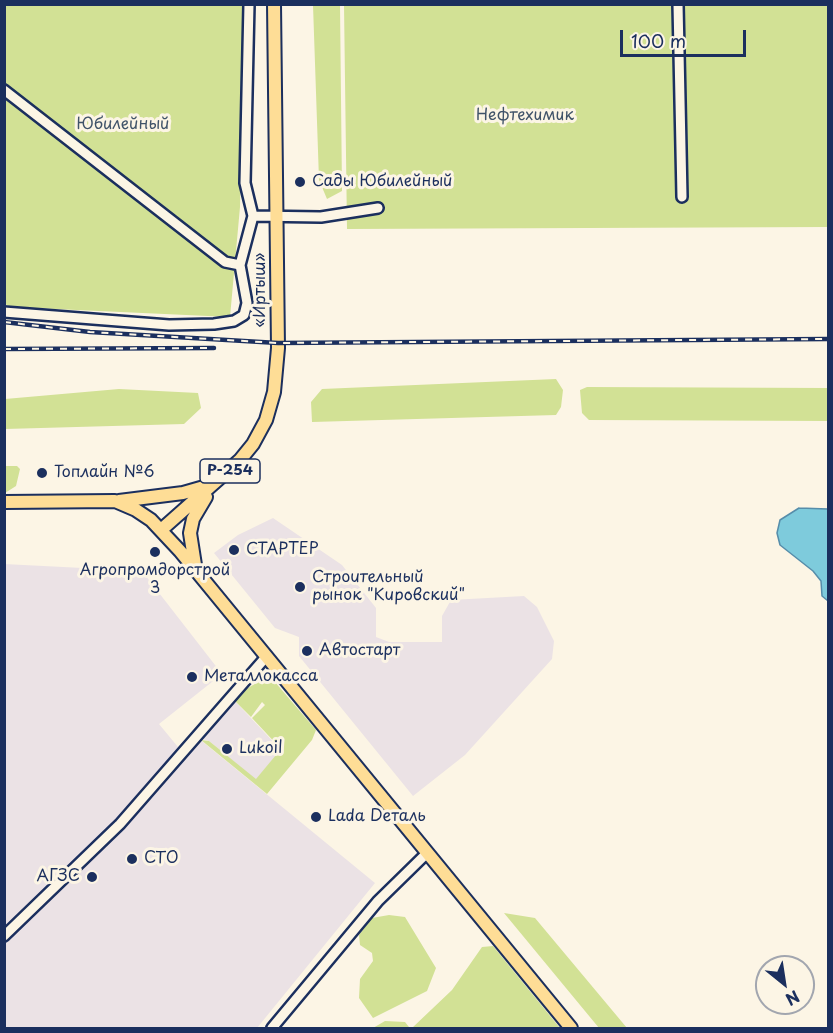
<!DOCTYPE html>
<html>
<head>
<meta charset="utf-8">
<style>
	body { margin:0 }
	#map { position:relative; width:833px; height:1033px; overflow:hidden; background:#fcf5e5; font-family:"Playpen Sans",sans-serif }
	canvas { display:block }
	.frame { position:absolute; inset:0; border:6px solid #1b2f5e; pointer-events:none }
	.north { position:absolute; left:755px; top:955px; width:60px; height:60px; box-sizing:border-box; background:#fcf5e5; border:2px solid #a2a6af; border-radius:50%; rotate:150deg; font-size:16px; font-weight:700; line-height:24px; text-align:center; color:#1b2f5e }
	.north::after { content:''; display:block; margin:auto; width:21px; height:27px; background:#1b2f5e; clip-path:polygon(50% 0,100% 100%,50% 72%,0 100%) }
	.scale { position:absolute; left:620px; top:30px; width:126px; height:27px; box-sizing:border-box; border:3px solid #1b2f5e; border-top:0; padding-left:8px; font-size:18px; line-height:21px; white-space:nowrap; color:#1b2f5e; -webkit-text-stroke:4px #fcf5e5; paint-order:stroke }
</style>
</head>
<body>
<div id="map">
<canvas width="833" height="1033"></canvas>
<div class="frame"></div>
<div class="north">N</div>
<div class="scale">100 m</div>
</div>
<script>
const context = document.querySelector('canvas').getContext('2d');
context.lineJoin = 'round';
function fillPath(path, color) { context.fillStyle = color; context.fill(path, 'evenodd'); }
const shape = rows => new Path2D(rows.map(r => 'M' + r).join(''));
function stroke(path, color, width, dash) { context.strokeStyle = color; context.lineWidth = width; context.lineCap = dash ? 'butt' : 'round'; context.setLineDash(dash || []); context.stroke(path); }
function label(font, color, halo, rows, align = 'center') {
  context.font = font + ' "Playpen Sans",sans-serif'; context.lineWidth = 6; context.setLineDash([]); context.textBaseline = 'middle'; context.strokeStyle = halo; context.fillStyle = color; for (const [text, x, y, turn = 0] of rows) {
    context.save(); context.translate(x, y); context.rotate((+turn || 0) * Math.PI / 180); context.textAlign = isNaN(turn) ? turn : align; if (halo) context.strokeText(text, 0, 0); context.fillText(text, 0, 0); context.restore();
  }
}
const built = shape([
	[273,518,342,565,376,608,376,637,389,642,442,642,442,616,451,600,524,596,537,607,554,641,552,659,465,755,413,796,299,656,299,637,275,628,214,553,238,535],
	[4,564,142,571,222,674,159,724,178,747,192,733,375,883,257,1028,5,1028],
	[234,700,281,750,256,780,209,741,202,739]
]);
const green = shape([
	[5,5,244,5,240,207,230,317,11,307,5,304],
	[313,5,340,5,342,191,327,199,319,180],
	[344,5,828,5,828,227,347,229],
	[556,379,563,390,561,407,556,415,312,422,311,402,322,389],
	[587,387,828,388,828,421,589,420,582,413,580,390],
	[119,389,198,393,201,408,184,424,5,429,5,399],
	[4,466,17,466,20,469,16,486,5,493],
	[263,679,275,682,316,730,312,740,267,794,201,740,209,741,256,779,281,749,252,718,265,705,262,702,251,717,234,700,238,694],
	[504,913,535,918,627,1028,599,1028],
	[389,915,405,917,436,968,427,991,373,1018,359,998,360,979,373,961,372,953,360,945,359,935,372,918],
	[493,946,560,1028,412,1028,452,990,482,947],
	[385,1021,405,1022,409,1027,373,1028]
]);
const water = shape([
	[799,508,828,509,828,601,822,596,821,581,813,571,780,545,777,533,780,520,799,508]
]);
const minor = shape([
	[678,4,682,197],
	[4,90,225,262,240,265],
	[253,216,321,217,378,208],
	[4,312,169,325,214,324,234,321,244,315,247,303,240,265,253,216,245,183,249,4],
	[4,936,120,824,266,657],
	[272,1028,378,901,426,854]
]);
const major = shape([
	[119,501,183,493,211,485],
	[4,502,115,501,136,510,151,520,180,551,571,1028],
	[161,530,240,460,253,444,266,420,274,392,278,348,274,4],
	[195,565,190,533,193,519,206,497]
]);
const rail = shape([
	[4,322,90,332,278,343,828,339],
	[4,349,214,348]
]);
const markers = [
	[300,182,6,"#1b2f5e"],
	[42,473,6,"#1b2f5e"],
	[234,550,6,"#1b2f5e"],
	[155,552,6,"#1b2f5e"],
	[300,587,6,"#1b2f5e"],
	[307,651,6,"#1b2f5e"],
	[192,677,6,"#1b2f5e"],
	[227,749,6,"#1b2f5e"],
	[316,817,6,"#1b2f5e"],
	[132,859,6,"#1b2f5e"],
	[92,877,6,"#1b2f5e"]
];
const shields = [
	[230,471,60]
];
const shieldNames = [
	["Р-254",230,471]
];
const parkNames = [
	["Нефтехимик",525,116],
	["Юбилейный",123,125]
];
const poiNames = [
	["Сады Юбилейный",312,182],
	["Топлайн №6",54,473],
	["СТАРТЕР",246,550],
	["Агропромдорстрой",155,571,"center"],
	["3",155,589,"center"],
	["Строительный",312,578],
	["рынок \"Кировский\"",312,596],
	["Автостарт",319,651],
	["Металлокасса",204,677],
	["Lukoil",239,749],
	["Lada Dеталь",328,817],
	["СТО",144,859],
	["АГЗС",80,877,"right"]
];
const streetNames = [
	["«Иртыш»",261,290,-90]
];
fillPath(built, '#ebe2e5');
fillPath(green, '#d2e195');
fillPath(water, '#7ecbdc');
stroke(water, '#568daa', 1.5);
stroke(minor, '#1b2f5e', 14);
stroke(major, '#1b2f5e', 16);
stroke(minor, '#fcf5e5', 9);
stroke(major, '#fedd96', 12);
stroke(rail, '#1b2f5e', 4.5);
stroke(rail, '#fcf5e5', 2, [7]);
for (const [x, y, r, color] of markers) { const dot = new Path2D(); dot.arc(x, y, r, 0, 2 * Math.PI); context.fillStyle = color; context.fill(dot); stroke(dot, '#fcf5e5', 2); }
for (const [x, y, w] of shields) { const box = new Path2D(); box.roundRect(x - w / 2, y - 12, w, 24, 4.5); context.fillStyle = '#fcf5e5'; context.fill(box); stroke(box, '#1b2f5e', 1.5); }
label('bold 15px', '#1b2f5e', null, shieldNames);
label('16px', '#405369', '#fcf5e5', parkNames);
label('16px', '#1b2f5e', '#fcf5e5', poiNames, 'left');
label('16px', '#1b2f5e', '#fcf5e5', streetNames);
</script>
</body>
</html>
